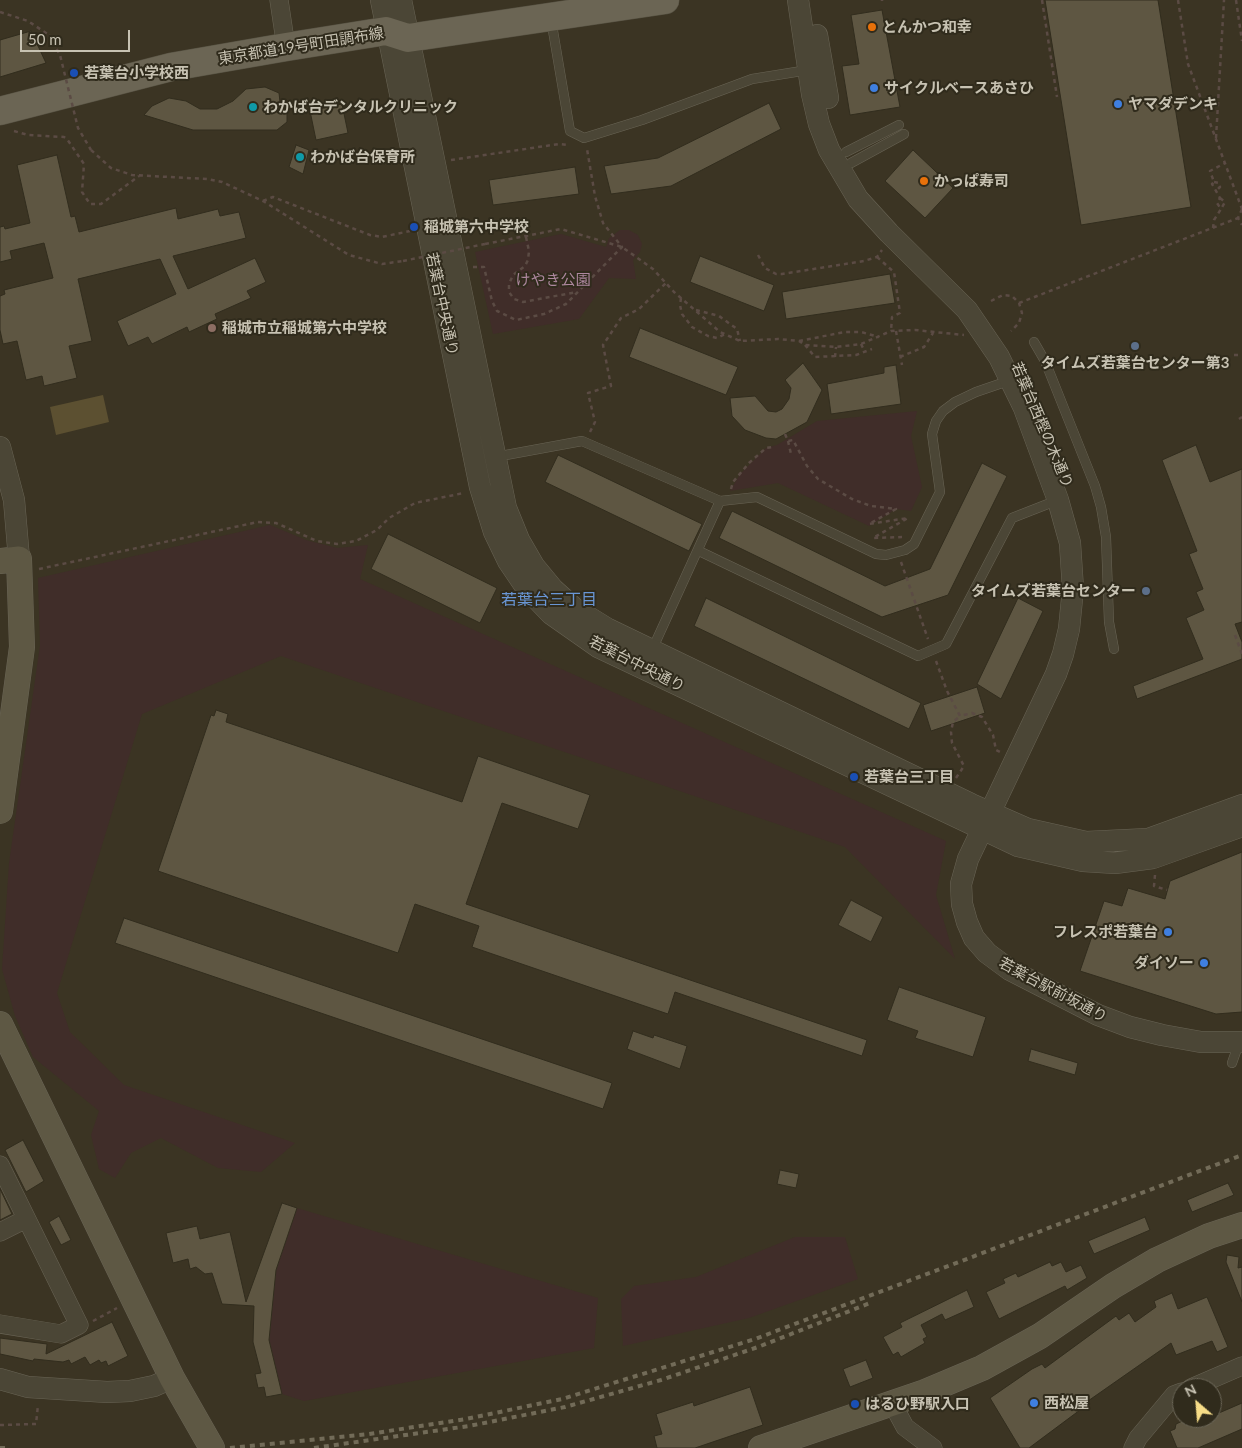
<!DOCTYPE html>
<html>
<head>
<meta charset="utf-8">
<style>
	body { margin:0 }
	#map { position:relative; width:1242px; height:1448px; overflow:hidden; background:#3b3423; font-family:Lato,sans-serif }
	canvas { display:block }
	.north { position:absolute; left:1172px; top:1378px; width:50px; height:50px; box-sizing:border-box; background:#302b1c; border:1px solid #6c6758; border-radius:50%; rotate:333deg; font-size:14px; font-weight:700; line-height:20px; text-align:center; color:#c7c2b2 }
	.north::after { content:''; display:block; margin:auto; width:18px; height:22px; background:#f6dc87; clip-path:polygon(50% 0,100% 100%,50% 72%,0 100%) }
	.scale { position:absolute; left:20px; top:30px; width:110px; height:22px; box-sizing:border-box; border:2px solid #c7c2b2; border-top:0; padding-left:6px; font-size:15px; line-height:18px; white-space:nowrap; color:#c7c2b2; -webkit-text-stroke:4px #302b1c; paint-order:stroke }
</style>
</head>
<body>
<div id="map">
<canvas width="1242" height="1448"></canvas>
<div class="north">N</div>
<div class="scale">50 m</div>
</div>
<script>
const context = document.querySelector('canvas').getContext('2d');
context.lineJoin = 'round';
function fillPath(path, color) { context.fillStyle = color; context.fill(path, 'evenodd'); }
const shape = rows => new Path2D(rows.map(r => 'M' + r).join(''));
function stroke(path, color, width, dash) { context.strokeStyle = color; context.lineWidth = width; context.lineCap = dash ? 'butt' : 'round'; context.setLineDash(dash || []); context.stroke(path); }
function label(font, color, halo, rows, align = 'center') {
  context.font = font + ' Lato,"Noto Sans JP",sans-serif'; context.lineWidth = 4; context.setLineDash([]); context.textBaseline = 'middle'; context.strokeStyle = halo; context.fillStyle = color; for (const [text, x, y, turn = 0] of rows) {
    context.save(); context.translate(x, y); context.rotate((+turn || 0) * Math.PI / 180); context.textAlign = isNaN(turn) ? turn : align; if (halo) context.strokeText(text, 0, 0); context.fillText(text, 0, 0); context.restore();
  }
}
const green = shape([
	[620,230,629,230,638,235,642,244,640,252,633,260,636,279,609,278,579,319,493,334,475,252,561,234,606,247,609,238],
	[917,411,911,436,922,487,911,511,896,509,869,526,778,483,730,491,740,474,766,448,777,445,817,421],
	[270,525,306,540,337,548,368,545,360,579,946,841,936,895,955,959,845,847,281,656,142,714,57,993,70,1032,124,1085,295,1143,261,1172,218,1168,161,1138,131,1153,115,1178,99,1169,91,1135,99,1111,33,1057,15,1016,2,969,9,863,40,645,38,578],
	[297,1208,598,1298,594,1348,304,1401,282,1394,269,1340,276,1270],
	[795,1237,845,1237,858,1279,749,1318,623,1346,621,1299,634,1286,696,1277]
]);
const water = shape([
	[103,395,109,422,56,435,50,407]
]);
const building = shape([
	[1045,0,1158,0,1191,207,1081,225,1045,0],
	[882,10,900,107,850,115,842,66,859,64,851,15,882,10],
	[31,31,46,63,0,77,0,40,31,31],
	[265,87,279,93,280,102,285,106,287,113,287,122,277,130,193,130,144,115,152,106,169,98,186,101,200,109,217,109,233,101,246,89,265,87],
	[769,103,781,129,671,186,611,194,604,166,658,158,769,103],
	[342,104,348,133,316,140,310,111,342,104],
	[296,145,309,150,303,174,289,167,296,145],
	[913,150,953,188,925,218,885,181,913,150],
	[57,155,71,217,75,216,79,232,176,208,178,219,218,209,220,216,239,212,246,238,173,256,188,289,255,258,266,282,247,291,251,298,215,314,217,319,189,332,187,327,152,344,148,337,128,346,117,321,176,294,160,259,78,279,92,341,69,346,77,378,44,386,42,376,26,380,17,341,3,344,0,330,0,296,5,294,4,290,53,278,44,243,10,251,12,259,0,262,0,227,4,226,5,229,30,223,17,165,57,155],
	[575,167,579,194,493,205,489,180,575,167],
	[700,256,774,285,764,311,690,282,700,256],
	[890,274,895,303,786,319,782,292,890,274],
	[640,328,738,367,726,395,629,357,640,328],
	[803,363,822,390,807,422,776,439,766,438,745,430,732,416,730,398,755,396,768,411,776,412,782,409,789,399,791,388,785,380,803,363],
	[896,365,901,404,831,414,827,384,884,373,884,367,896,365],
	[1196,445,1210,482,1242,469,1242,622,1235,624,1242,642,1242,659,1137,699,1133,686,1203,659,1186,618,1204,610,1196,592,1203,589,1189,554,1197,551,1162,460,1196,445],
	[558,455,702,524,689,551,545,482,558,455],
	[982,463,1007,476,948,595,882,617,719,538,732,511,885,586,930,569,982,463],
	[388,534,497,588,480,623,371,569,388,534],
	[706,598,921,703,909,729,694,626,706,598],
	[1018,598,1043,611,1001,699,977,684,1018,598],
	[977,687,985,713,931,731,923,705,977,687],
	[216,710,228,714,226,722,462,802,478,756,590,795,578,829,502,803,466,904,867,1040,862,1056,675,992,668,1014,472,947,479,926,415,904,398,953,158,871,211,715,214,716,216,710],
	[1242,852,1242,1012,1216,1014,1080,971,1104,901,1122,906,1128,888,1165,899,1170,881,1242,852],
	[851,900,883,917,871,942,838,925,851,900],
	[124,918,612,1083,603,1109,115,943,124,918],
	[899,987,986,1017,973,1057,915,1038,918,1031,887,1020,899,987],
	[633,1031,653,1038,654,1035,687,1046,680,1069,627,1049,633,1031],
	[1031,1049,1078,1063,1075,1075,1028,1061,1031,1049],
	[23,1140,44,1181,26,1192,5,1150,23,1140],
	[780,1170,799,1174,796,1188,777,1184,780,1170],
	[1228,1183,1234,1195,1192,1212,1187,1200,1228,1183],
	[0,1189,12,1214,0,1220,0,1189],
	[282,1203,297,1208,276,1270,269,1340,282,1394,266,1397,264,1387,258,1388,255,1374,261,1373,253,1342,254,1306,222,1304,212,1273,205,1274,196,1267,190,1269,188,1259,173,1263,166,1233,197,1226,200,1239,230,1232,246,1302,282,1203],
	[59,1216,71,1240,61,1245,49,1222,59,1216],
	[1145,1217,1150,1230,1094,1254,1088,1241,1145,1217],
	[1227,1255,1239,1257,1238,1268,1242,1267,1242,1302,1226,1262,1227,1255],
	[1050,1262,1052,1266,1061,1262,1066,1272,1081,1265,1087,1278,1067,1290,1065,1286,999,1319,986,1292,1005,1283,1003,1279,1016,1273,1018,1277,1050,1262],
	[967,1290,974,1307,945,1320,942,1314,921,1325,927,1337,923,1339,925,1343,901,1357,898,1352,893,1355,883,1337,902,1327,900,1323,967,1290],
	[1172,1293,1178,1309,1207,1297,1228,1347,1217,1352,1212,1341,1176,1355,1171,1343,1078,1408,1080,1410,1029,1448,1020,1448,990,1398,1032,1369,1042,1364,1045,1368,1116,1316,1119,1320,1129,1313,1135,1322,1156,1307,1154,1301,1172,1293],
	[112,1322,128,1356,108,1366,106,1361,101,1363,99,1360,90,1365,85,1357,71,1364,69,1360,63,1362,34,1359,33,1361,0,1354,0,1338,47,1344,46,1354,112,1322],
	[866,1360,873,1378,850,1387,843,1369,866,1360],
	[750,1387,763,1425,695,1448,657,1448,654,1436,662,1434,656,1414,693,1402,694,1406,750,1387],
	[1242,1403,1242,1429,1198,1448,1177,1448,1170,1431,1175,1429,1176,1424,1189,1418,1212,1418,1212,1416,1242,1403]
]);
const path = shape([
	[882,0,882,1],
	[1042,0,1057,97],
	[1178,0,1188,64,1242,209],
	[1236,0,1242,41],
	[0,12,28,21,49,35],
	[14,131,28,135,64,137,67,139,84,164,82,192,90,204,101,204,139,176],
	[1216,138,1224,0],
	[91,150,111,168,132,175,207,179,222,182,263,201,349,255,382,264,403,261],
	[451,160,559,144,569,145],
	[1214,182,1219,183,1220,187,1217,190],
	[1220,198,1225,202,1221,209],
	[263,201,273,197,370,235,382,237,410,231],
	[1242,209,1238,218,1242,225],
	[1213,228,1214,220,1221,209,1217,203,1220,198,1212,184,1214,182,1210,171,1225,163],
	[526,237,529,251,528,260,525,266,513,275,509,284,509,292,514,299,523,302,577,292],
	[485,244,561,229,622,247,653,269,674,292,720,332,740,341,778,339,799,341,805,345,836,347,861,344,891,331,915,330,964,335],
	[758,255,765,268,776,274,782,274,864,261,877,257,882,250],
	[877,257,894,272,900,313,892,317,891,331],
	[473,267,484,267,492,301,497,311,516,320,544,314,566,304,622,247,603,223,595,196,587,149],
	[681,298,680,305,682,314,692,327,708,336,717,338,725,334],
	[991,301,1003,295,1012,296,1019,303,1022,313,1019,323,1011,331],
	[1019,303,1238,218],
	[696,310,719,316,737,329,740,341],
	[896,331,902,365],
	[799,341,845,332,861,332,879,337],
	[861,344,865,352],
	[805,345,815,357,856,355,872,349],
	[1234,355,1242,355],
	[835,357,836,347],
	[900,357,924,347,933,333],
	[1239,419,1242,417],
	[590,432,595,422,588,393,611,386,603,345,621,318,639,309,666,283],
	[785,434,788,441,793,440,807,466,818,479,852,499,871,506,896,509,869,524,908,518,873,538,902,537],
	[788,441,791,454],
	[731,489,733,482,749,463,766,448,773,447],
	[901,562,928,639],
	[39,569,258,522,276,523,317,541,337,544,356,541,377,530,389,518,415,503,464,493],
	[1235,635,1242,654],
	[936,661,947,691,960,716,972,713,982,717,993,735,996,750,1000,752],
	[956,778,964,766,952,743,951,732,953,722,960,716],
	[1155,875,1154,886,1167,890],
	[93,1321,117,1308],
	[0,1425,36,1424,38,1405]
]);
const service = shape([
	[551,19,570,131,584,138,642,120,752,79,808,70],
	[846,152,899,125],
	[851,163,904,134],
	[1034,342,1045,361,1095,486,1101,507,1106,537,1109,622,1114,649],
	[495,457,582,441,720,501,757,497,876,554,886,555,905,550,914,544,940,492,932,434,936,421,943,411,955,402,976,392,1011,380],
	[699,551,918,656,946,644,1012,518,1058,500],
	[652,650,720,501],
	[1232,1063,1239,1043]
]);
const minor = shape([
	[279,0,286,47],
	[0,1165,79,1325,61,1334,0,1324],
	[0,1232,26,1219],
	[1191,1388,1242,1366],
	[892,1403,905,1427,933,1448],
	[1133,1448,1138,1438,1174,1395,1182,1392]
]);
const tertiary = shape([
	[381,0,480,487,494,532,508,561,527,589,551,614,598,647,1018,846,1083,861,1115,863,1153,858,1242,826],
	[401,0,506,508,519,540,534,566,553,589,574,608,608,629,971,804,1028,829,1086,842,1148,839,1242,805],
	[798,0,812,94,819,124,829,150,858,199,889,233,967,310,999,357,1024,408,1058,500,1070,543,1073,589,1069,629,1063,654,1056,674,968,859,961,884,962,904,967,922,974,938,987,953,1010,970,1098,1015,1130,1027,1162,1035,1201,1042,1242,1042],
	[817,35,828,98],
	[0,447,14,500,19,559],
	[0,1379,28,1387,107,1392,130,1391,154,1386,172,1378]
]);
const secondary = shape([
	[0,561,19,559,22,647,0,811],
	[0,1024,172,1378,212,1448],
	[761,1448,925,1392,982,1368,1040,1336,1113,1286,1157,1260,1209,1236,1242,1225]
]);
const primary = shape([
	[0,111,171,67,286,47,386,31,408,38,665,0]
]);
const rail = shape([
	[0,1448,10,1448],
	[230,1448,369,1434,466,1419,562,1399,755,1339,1242,1155],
	[314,1448,469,1426,565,1407,661,1380,758,1347,870,1303]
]);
const pathBridge = shape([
	[49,35,60,55,78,128,91,150],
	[403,261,485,244]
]);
const markers = [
	[872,27,5,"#e8710a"],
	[74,73,5,"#1a4fb4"],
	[874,88,5,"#3f7fe0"],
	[1118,104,5,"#3f7fe0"],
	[253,107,5,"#0f9aa8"],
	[300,157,5,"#0f9aa8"],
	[924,181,5,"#e8710a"],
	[414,227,5,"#1a4fb4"],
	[212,328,5,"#8d6e63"],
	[1135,346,5,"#5c6f8a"],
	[1146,591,5,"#5c6f8a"],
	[854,777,5,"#1a4fb4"],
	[1168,932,5,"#3f7fe0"],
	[1204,963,5,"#3f7fe0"],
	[1034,1403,5,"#3f7fe0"],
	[855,1404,5,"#1a4fb4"]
];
const poiNames = [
	["とんかつ和幸",882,27],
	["若葉台小学校西",84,73],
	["サイクルベースあさひ",884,88],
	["ヤマダデンキ",1128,104],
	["わかば台デンタルクリニック",263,107],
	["わかば台保育所",310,157],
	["かっぱ寿司",934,181],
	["稲城第六中学校",424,227],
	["稲城市立稲城第六中学校",222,328],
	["タイムズ若葉台センター第3",1135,363,"center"],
	["タイムズ若葉台センター",1136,591,"right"],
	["若葉台三丁目",864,777],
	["フレスポ若葉台",1158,932,"right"],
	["ダイソー",1194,963,"right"],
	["西松屋",1044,1403],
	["はるひ野駅入口",865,1404]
];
const streetNames = [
	["東京都道19号町田調布線",301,46,-9],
	["若葉台中央通り",442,304,78],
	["若葉台西樫の木通り",1042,425,67],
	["若葉台中央通り",637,664,27],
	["若葉台駅前坂通り",1053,990,28]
];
const parkNames = [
	["けやき公園",553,280]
];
const neighbourhoodNames = [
	["若葉台三丁目",549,600]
];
fillPath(green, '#402d29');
fillPath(water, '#5c5031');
fillPath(building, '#5e5642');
stroke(building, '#322d1e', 1);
stroke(service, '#696455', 10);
stroke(minor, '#696455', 19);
stroke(tertiary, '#696455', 22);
stroke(secondary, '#696455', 26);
stroke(primary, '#575243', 29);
stroke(path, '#5b4b44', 2.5, [4, 4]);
stroke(service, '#4b4636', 9);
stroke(minor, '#4b4636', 18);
stroke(tertiary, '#4b4636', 21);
stroke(secondary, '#5e5844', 25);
stroke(primary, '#6b6554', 28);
stroke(rail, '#726b58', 4, [5, 5]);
stroke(pathBridge, '#5b4b44', 2.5, [4, 4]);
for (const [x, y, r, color] of markers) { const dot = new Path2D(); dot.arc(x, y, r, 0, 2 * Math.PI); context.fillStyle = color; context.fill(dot); stroke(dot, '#302b1c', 2); }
label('bold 15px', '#c7c2b2', '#302b1c', poiNames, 'left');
label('15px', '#c7c2b2', '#302b1c', streetNames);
label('15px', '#ad879e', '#302b1c', parkNames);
label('16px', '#6996d5', '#302b1c', neighbourhoodNames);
</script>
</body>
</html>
